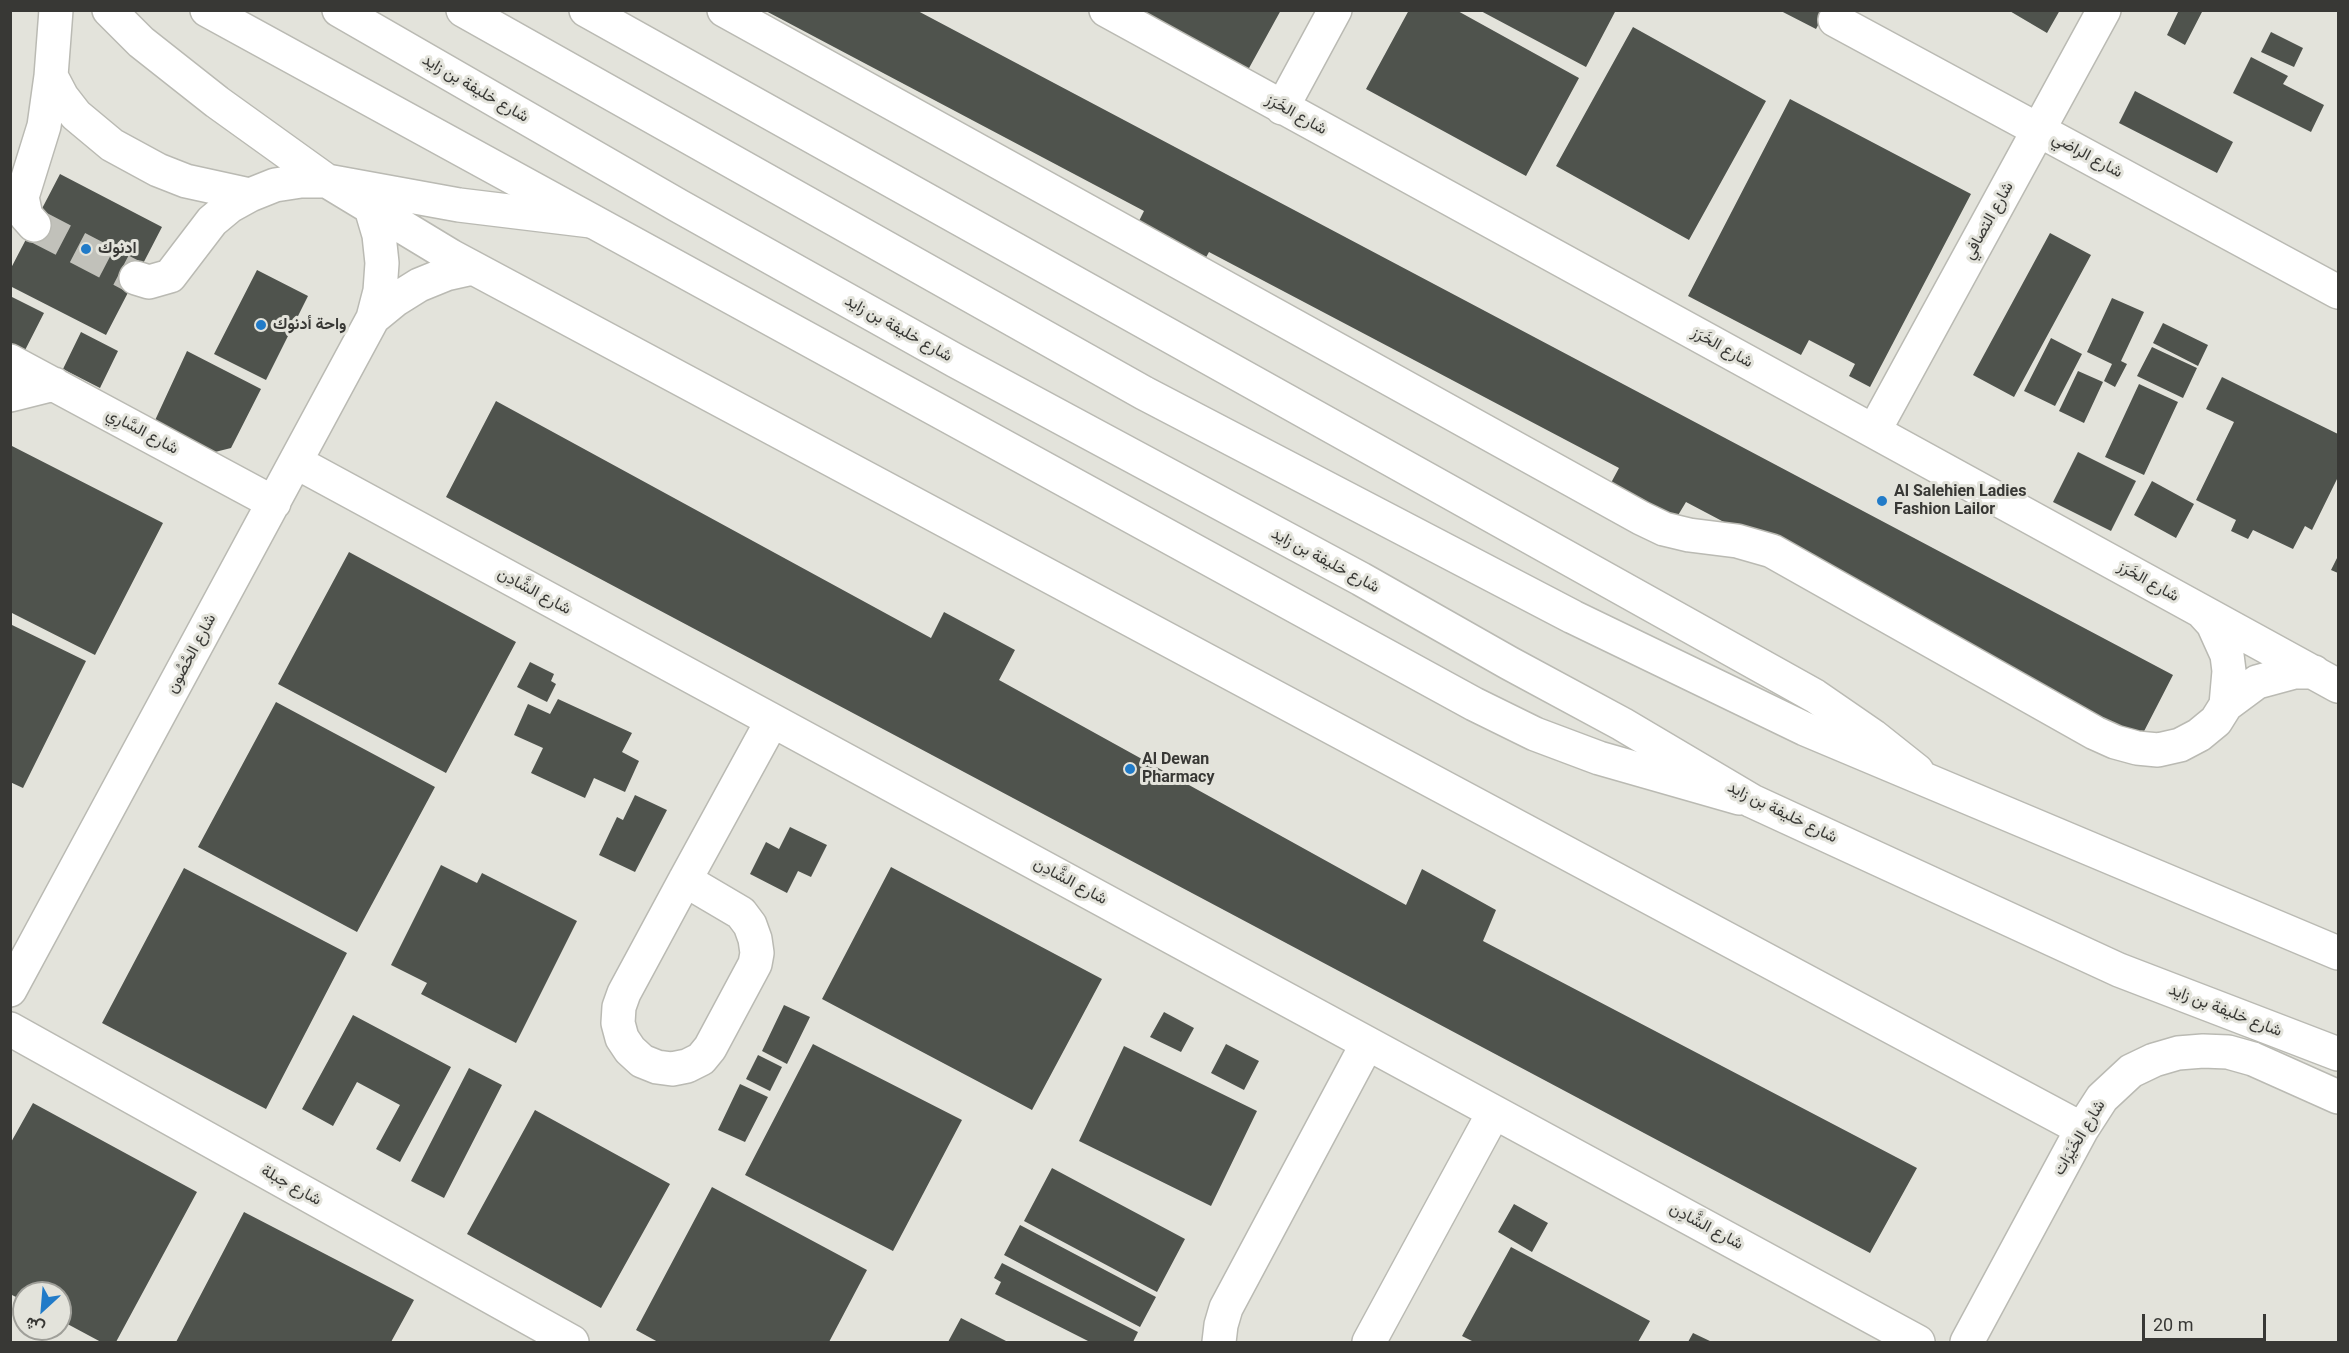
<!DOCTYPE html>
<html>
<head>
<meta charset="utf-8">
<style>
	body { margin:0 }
	#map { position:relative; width:2349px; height:1353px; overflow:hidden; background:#e3e3db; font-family:Roboto,Vazirmatn,sans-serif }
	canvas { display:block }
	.frame { position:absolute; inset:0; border:12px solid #383835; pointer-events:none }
	.north { position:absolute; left:12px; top:1281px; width:60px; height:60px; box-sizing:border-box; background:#e3e3db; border:2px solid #9f9f99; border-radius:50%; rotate:206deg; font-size:16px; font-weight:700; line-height:24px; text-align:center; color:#383835 }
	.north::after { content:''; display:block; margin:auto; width:21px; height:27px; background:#217bc8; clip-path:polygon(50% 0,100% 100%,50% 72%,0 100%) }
	.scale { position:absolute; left:2142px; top:1314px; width:124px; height:27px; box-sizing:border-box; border:3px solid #383835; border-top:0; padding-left:8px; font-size:18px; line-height:21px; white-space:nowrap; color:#383835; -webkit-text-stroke:4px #e3e3db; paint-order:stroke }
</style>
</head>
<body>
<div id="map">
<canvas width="2349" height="1353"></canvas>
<div class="frame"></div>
<div class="north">ش</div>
<div class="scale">20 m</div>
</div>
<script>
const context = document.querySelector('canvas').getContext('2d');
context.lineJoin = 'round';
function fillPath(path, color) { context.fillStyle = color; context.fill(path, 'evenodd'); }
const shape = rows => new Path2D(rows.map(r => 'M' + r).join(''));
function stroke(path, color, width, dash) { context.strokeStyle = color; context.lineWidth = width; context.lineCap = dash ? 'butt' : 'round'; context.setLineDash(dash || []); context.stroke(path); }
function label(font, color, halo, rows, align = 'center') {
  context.font = font + ' Roboto,Vazirmatn,sans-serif'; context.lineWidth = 6; context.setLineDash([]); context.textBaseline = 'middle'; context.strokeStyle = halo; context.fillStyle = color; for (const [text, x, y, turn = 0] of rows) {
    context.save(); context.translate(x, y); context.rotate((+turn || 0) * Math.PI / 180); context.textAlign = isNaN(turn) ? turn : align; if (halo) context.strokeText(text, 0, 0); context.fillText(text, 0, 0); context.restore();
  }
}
const building = shape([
	[764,10,916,10,2173,675,2139,741,1686,502,1671,527,1605,494,1619,468,1209,252,1199,270,1133,233,1144,211],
	[1119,10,1281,10,1243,79],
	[1409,10,1456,10,1579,78,1526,176,1366,89],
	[1479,10,1616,10,1586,67],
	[1779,10,1826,10,1816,29],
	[2008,10,2060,10,2047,33],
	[2179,10,2203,10,2185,45,2167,35],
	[1633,27,1766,101,1689,240,1556,166],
	[2271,32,2303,48,2294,67,2261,52],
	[2251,57,2288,76,2283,84,2324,105,2311,132,2233,93],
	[2135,91,2233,142,2217,173,2119,123],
	[1790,99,1971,194,1870,387,1849,376,1855,364,1809,340,1801,355,1688,296],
	[60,174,162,227,106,335,10,286,10,270],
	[2050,233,2091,255,2014,397,1973,375],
	[257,270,308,296,266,380,214,354],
	[10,296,44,313,20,360,10,355],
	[2112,298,2144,312,2121,361,2127,364,2115,387,2104,381,2112,364,2087,352],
	[2163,323,2208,345,2198,366,2153,343],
	[81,332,118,351,100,388,63,369],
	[2051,338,2082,354,2055,406,2024,391],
	[2152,347,2197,368,2183,398,2137,376],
	[187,351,261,389,231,448,203,455,151,429],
	[2078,371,2103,382,2084,423,2059,411],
	[2222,377,2338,434,2338,477,2312,530,2305,526,2293,549,2253,530,2248,539,2231,531,2236,520,2196,500,2234,422,2206,409],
	[2139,384,2178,402,2144,475,2105,457],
	[496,401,931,638,944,612,1015,650,999,680,1406,905,1422,869,1496,910,1483,941,1917,1168,1870,1253,446,497],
	[10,445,163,523,95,655,10,612],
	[2078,452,2136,481,2111,531,2053,502],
	[2152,481,2194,504,2176,538,2134,515],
	[349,552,516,642,446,773,278,684],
	[2338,556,2338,573,2331,570],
	[10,624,86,661,23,788,10,782],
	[530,662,554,674,551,681,556,684,547,702,517,687],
	[558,699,632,733,622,752,639,761,625,792,594,778,585,798,531,773,543,748,514,735,528,704,550,714],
	[276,702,435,787,357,932,198,847],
	[635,795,667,810,635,872,599,855,617,817,623,820],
	[790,827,827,845,811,877,798,871,787,893,750,874,766,842,779,849],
	[441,865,477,883,482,873,577,921,516,1043,421,994,427,983,391,965],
	[891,867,1102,979,1032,1110,822,999],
	[184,868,347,953,266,1109,102,1023],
	[784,1005,810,1017,787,1064,762,1051],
	[1164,1012,1194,1028,1181,1052,1150,1037],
	[353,1015,451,1067,400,1162,376,1149,400,1105,357,1082,333,1126,302,1109],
	[813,1044,962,1120,893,1251,745,1175],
	[1226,1044,1259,1061,1244,1090,1211,1073],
	[1124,1046,1257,1111,1211,1206,1079,1141],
	[758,1055,782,1067,770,1091,746,1079],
	[469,1068,502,1085,444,1198,411,1181],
	[740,1084,768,1097,745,1142,718,1130],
	[33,1103,197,1192,116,1342,101,1342,60,1320,60,1293,24,1293,24,1301,10,1294,10,1144],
	[535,1110,670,1184,601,1308,467,1234],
	[1052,1168,1185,1239,1157,1292,1024,1221],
	[712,1187,867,1270,829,1342,658,1342,636,1330],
	[1514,1204,1548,1223,1532,1252,1498,1232],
	[244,1212,414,1300,391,1342,176,1342],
	[1020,1225,1156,1297,1140,1327,1004,1255],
	[1511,1247,1650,1321,1638,1342,1474,1342,1462,1336],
	[1002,1263,1138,1332,1133,1342,1090,1342,995,1294,1001,1282,994,1278],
	[961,1318,1008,1342,948,1342],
	[1693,1333,1712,1342,1688,1342]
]);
const minorTunnel = shape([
	[34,225,136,278]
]);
const minor = shape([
	[109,10,141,42,217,102,327,181,451,256,2082,1129],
	[724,10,1641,518,1664,529,1689,535,1737,541,1772,551,2095,733,2115,742,2137,748,2158,750,2180,745,2199,735,2216,721,2226,705,2257,682,2294,672,2314,672],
	[1106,10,2338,686],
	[1835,20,2338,292],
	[51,76,62,97,76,115,112,145,158,170,186,181,250,195],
	[1282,108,1335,10],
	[34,225,26,216,22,197,44,126,51,76,56,10],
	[136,278,149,282,170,276,212,221,230,206,250,195,275,185,301,181,327,181,459,205,591,221],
	[373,318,395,300,419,285,446,274,473,268],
	[10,361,274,503],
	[10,395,54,384],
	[1874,431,2104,10],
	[296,462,1918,1342],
	[2203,613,2213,624,2227,655,2229,671,2226,705],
	[685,880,741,913,750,925,755,939,757,953,755,964,710,1048,701,1059,687,1066,672,1069,657,1067,642,1061,630,1050,622,1038,618,1023,619,1007,624,993,685,880,772,721],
	[10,990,373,318,380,291,382,263,379,235,371,208],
	[10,1029,572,1342],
	[1219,1342,1221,1325,1226,1308,1367,1044],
	[1369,1342,1494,1112],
	[1967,1342,2082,1129,2102,1098,2131,1071,2154,1060,2178,1053,2203,1051,2228,1052,2253,1059,2338,1097]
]);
const major = shape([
	[207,10,1474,704,1535,734,1599,758,1739,798],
	[586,10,1815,696,1873,736,1917,771]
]);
const highway = shape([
	[339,10,679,206,956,361,1361,579,1509,663,1622,724,1752,801,2119,970,2338,1054],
	[463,10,1144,393,1573,617,1805,729,2338,953]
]);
const markers = [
	[86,249,6,"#217bc8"],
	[261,325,6,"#217bc8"],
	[1882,501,6,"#217bc8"],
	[1130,769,6,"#217bc8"]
];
const streetNames = [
	["شارع خليفة بن زايد",475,89,30],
	["شارع الخَرَز",1296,115,29],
	["شارع الراضي",2087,156,28],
	["شارع التصافي",1989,221,-61],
	["شارع خليفة بن زايد",898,329,29],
	["شارع الخَرَز",1722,348,29],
	["شارع السَّارِي",142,432,28],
	["شارع خليفة بن زايد",1325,561,28],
	["شارع الخَرَز",2148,582,29],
	["شارع الشَّادِن",534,592,28],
	["شارع الحُصُون",192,654,-62],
	["شارع خليفة بن زايد",1782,813,26],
	["شارع الشَّادِن",1070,882,28],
	["شارع خليفة بن زايد",2225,1011,21],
	["شارع الخَيْرَات",2080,1138,-59],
	["شارع جبلة",291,1186,29],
	["شارع الشَّادِن",1706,1227,28]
];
const poiNames = [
	["ادنوك",98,249],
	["واحة أدنوك",273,325],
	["Al Salehien Ladies",1894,492],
	["Fashion Lailor",1894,510],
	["Al Dewan",1142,760],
	["Pharmacy",1142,778]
];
fillPath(building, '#4f534d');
stroke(minorTunnel, '#c1c1ba', 33, [33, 16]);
stroke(minor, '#babab3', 36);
stroke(major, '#babab3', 36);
stroke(highway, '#babab3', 36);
stroke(minor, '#fff', 33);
stroke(major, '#fff', 33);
stroke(highway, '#fff', 33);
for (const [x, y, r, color] of markers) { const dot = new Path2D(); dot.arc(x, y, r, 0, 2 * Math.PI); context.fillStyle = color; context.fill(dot); stroke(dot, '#e3e3db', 2); }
label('16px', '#383835', '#e3e3db', streetNames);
label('bold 16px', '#383835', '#e3e3db', poiNames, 'left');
</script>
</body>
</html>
